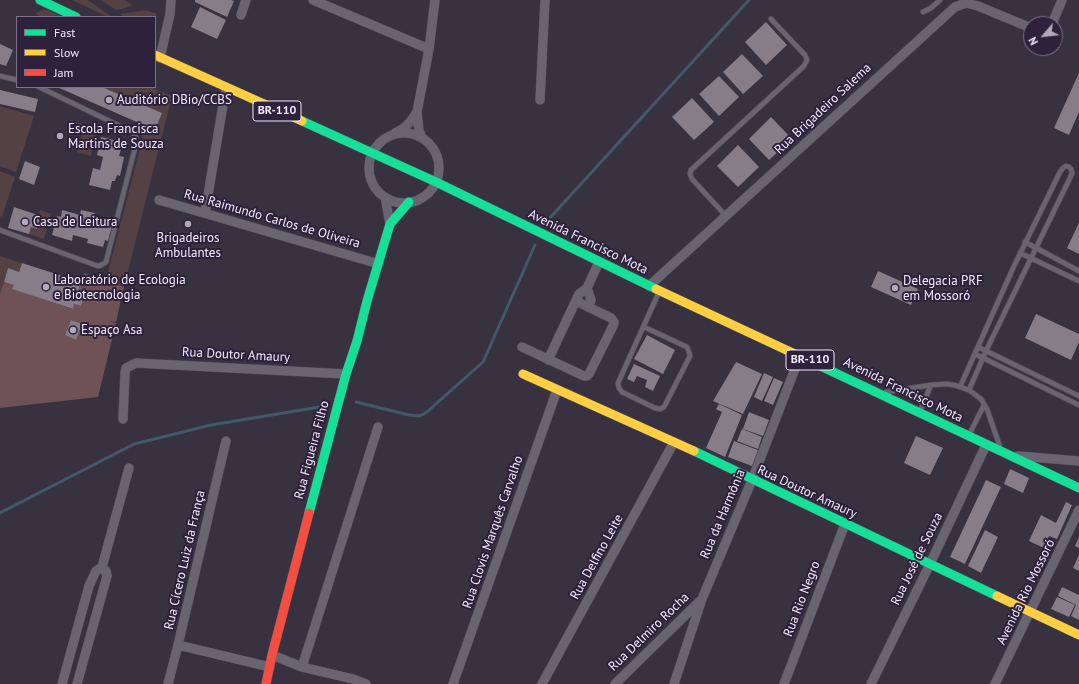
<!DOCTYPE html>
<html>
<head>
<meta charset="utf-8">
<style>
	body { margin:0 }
	#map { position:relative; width:1079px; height:684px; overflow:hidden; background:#383140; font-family:"PT Sans",sans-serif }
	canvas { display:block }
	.legend { position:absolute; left:16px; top:16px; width:140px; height:72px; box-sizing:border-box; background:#2d213b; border:1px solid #7c7289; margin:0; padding:5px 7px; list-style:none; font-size:12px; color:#f3ebfd }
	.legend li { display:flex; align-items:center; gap:8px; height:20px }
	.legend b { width:20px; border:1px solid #7c7289 }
	.north { position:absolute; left:1023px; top:16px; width:40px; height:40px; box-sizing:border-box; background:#2d213b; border:1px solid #7c7289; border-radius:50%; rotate:242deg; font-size:11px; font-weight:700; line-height:16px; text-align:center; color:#f3ebfd }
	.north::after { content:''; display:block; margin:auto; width:14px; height:18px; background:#b2aabb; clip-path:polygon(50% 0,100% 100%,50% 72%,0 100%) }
</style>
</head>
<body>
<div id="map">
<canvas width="1079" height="684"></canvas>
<ul class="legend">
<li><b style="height:5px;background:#16e098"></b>Fast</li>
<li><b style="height:5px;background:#ffcf43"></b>Slow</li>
<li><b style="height:5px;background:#f24e42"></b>Jam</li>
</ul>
<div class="north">N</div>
</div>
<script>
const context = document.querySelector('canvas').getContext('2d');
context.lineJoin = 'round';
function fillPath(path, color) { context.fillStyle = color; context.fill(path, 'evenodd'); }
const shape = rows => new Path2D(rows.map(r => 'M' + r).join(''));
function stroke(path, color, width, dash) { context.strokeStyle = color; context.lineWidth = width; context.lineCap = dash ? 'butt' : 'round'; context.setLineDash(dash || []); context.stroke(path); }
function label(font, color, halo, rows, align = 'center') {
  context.font = font + ' "PT Sans",sans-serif'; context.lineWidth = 4; context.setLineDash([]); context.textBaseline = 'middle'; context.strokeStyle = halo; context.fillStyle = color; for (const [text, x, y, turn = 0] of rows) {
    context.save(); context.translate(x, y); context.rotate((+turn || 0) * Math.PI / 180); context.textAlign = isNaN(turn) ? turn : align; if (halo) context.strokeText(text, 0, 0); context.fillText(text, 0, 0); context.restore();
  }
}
const green = shape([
	[72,0,88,0,112,17,108,17],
	[101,0,125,0,133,5,122,9,116,10],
	[45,9,63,17,42,17,37,15,36,13],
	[146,10,157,14,155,19,155,17,123,17,120,14],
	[102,87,150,87,172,96,124,287,106,280,141,144,144,125],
	[0,106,34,116,16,172,0,166],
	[70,120,97,129,91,156,77,152,83,131,69,127],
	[0,171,15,177,2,217,0,216],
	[40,210,51,214,44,239,29,234,31,227,37,229,41,216,39,215],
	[0,256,22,263,19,272,8,269,0,294]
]);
const forest = shape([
	[84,273,124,287,116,322,108,321,116,323,98,397,0,408,0,294,4,282,14,285,13,289,72,309,74,304,81,306,84,297,77,294],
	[71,320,82,325,76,340,65,335]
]);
const stream = shape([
	[548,220,749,0],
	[356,402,409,415,418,416,424,414,428,411,483,362,535,245],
	[0,513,134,444,211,425,326,406]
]);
const building = shape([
	[195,0,231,0,234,1,227,17,195,2],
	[200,7,226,20,217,39,191,27],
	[766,22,787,45,766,65,745,42],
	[0,44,13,50,6,66,0,64],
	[742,54,763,76,743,94,723,72],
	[1079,73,1079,112,1069,135,1054,128],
	[719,76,739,97,719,116,699,94],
	[57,87,102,87,162,113,155,130],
	[0,90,38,99,35,112,0,104],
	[692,98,714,122,694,140,672,117],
	[771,117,792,139,769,160,749,139],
	[101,137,123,142,119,156,124,157,120,176,117,175,115,181,112,181,110,190,89,185,93,168,100,170,103,157,97,155],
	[738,145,759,167,738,187,717,166],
	[25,161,40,167,34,185,19,179],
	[14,207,41,216,37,229,31,227,29,234,8,228],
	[62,210,80,215,81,210,95,213,94,217,113,222,108,241,105,240,103,247,87,243,88,239,73,235,72,241,52,235,57,216,61,217],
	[1079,223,1079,254,1067,248],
	[22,263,81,282,77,294,84,296,81,306,74,304,73,309,12,289,14,285,4,282,8,268,19,272],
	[878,271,918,289,911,305,871,287],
	[1036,314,1079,334,1079,342,1071,360,1025,338],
	[71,320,82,324,76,340,65,335],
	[647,335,675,350,663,374,634,359],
	[736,362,762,374,743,414,713,401],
	[634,364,660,376,653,391,645,387,647,380,637,376,634,382,627,379],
	[764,373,773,377,762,401,754,397],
	[774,378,783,382,773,405,764,401],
	[719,404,742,415,725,457,706,448,722,412,716,409],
	[749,412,769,420,763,436,743,429],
	[742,429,762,437,758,449,737,441],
	[916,436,943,448,930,475,904,463],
	[734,441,758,450,752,466,728,457],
	[1010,469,1029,478,1023,493,1004,484],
	[986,480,1001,487,965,564,950,557],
	[1066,502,1072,505,1057,539,1049,536,1044,548,1029,541,1041,515,1056,523],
	[985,530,998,537,981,573,968,566],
	[1079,537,1079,548,1075,546],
	[1079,555,1079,571,1073,568],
	[1062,587,1079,595,1079,620,1071,616,1076,605,1058,596],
	[1057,597,1075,605,1069,617,1051,609]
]);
const lane = shape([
	[923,12,931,8,940,0],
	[0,76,17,80],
	[726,216,692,179,690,174,691,170,804,66,807,60,805,55,771,19],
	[0,230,95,265,99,266,103,264,106,262,107,258,136,144,136,137,135,135,130,131,39,87],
	[1025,242,1079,271],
	[1020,253,1079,281],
	[644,327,687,347,689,352,690,356,664,407,660,409,655,408,622,392,619,388,618,383,659,292],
	[978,347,1079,396],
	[975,354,1079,405],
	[960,387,1014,266,1060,172,1063,168,1066,166,1069,167,1071,169,1072,173,1069,180,986,351,969,390],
	[886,392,931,385,946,384,954,385,969,390,981,399,987,409,1000,447],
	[920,411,931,385],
	[969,435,984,405]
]);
const street = shape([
	[313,0,429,49],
	[241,15,246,0],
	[1052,24,1062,0],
	[160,58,170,14,171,0],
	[540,100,545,0],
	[395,133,404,128,410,122,417,112],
	'369 168a35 35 0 1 1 70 0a35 35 0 1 1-70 0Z',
	[422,138,419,130,417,112,429,49,435,0],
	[385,197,390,224],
	[159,200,379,264],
	[205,213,226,87],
	[649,286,955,7,966,3,978,6,1031,28],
	[587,288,591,300,588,307],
	[522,347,584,376,587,376,589,374,613,326,614,322,611,318,576,301],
	[548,360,579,294,587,288,599,262],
	[123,419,125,373,126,368,136,363,346,374],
	[1018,456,1079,461],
	[178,645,270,667],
	[272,655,302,667,353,679,366,684],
	[302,667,378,427],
	[62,684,89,586,96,571,102,567,129,468],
	[77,684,107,576,106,571,102,567],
	[168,684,178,645,226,441],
	[453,684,557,390],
	[542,684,674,442],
	[615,684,700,601],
	[674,684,702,599,752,480,800,356],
	[784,684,845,524],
	[871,684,930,564,986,445],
	[995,684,1079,510]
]);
const fast = shape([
	[40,0,76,17],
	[302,121,436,182,656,289],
	[812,362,1079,488],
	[694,451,997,596],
	[309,513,346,374,357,341,367,301,390,224,409,202]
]);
const slow = shape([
	[155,55,302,121],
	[656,289,812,362],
	[523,374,694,451],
	[997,596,1079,635]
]);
const jam = shape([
	[266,684,272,655,309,513]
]);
const markers = [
	[109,100,4,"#b2aabb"],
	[60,136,4,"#b2aabb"],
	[25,222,4,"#b2aabb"],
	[188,224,4,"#b2aabb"],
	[46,287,4,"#b2aabb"],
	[895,288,4,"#b2aabb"],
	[73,330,4,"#b2aabb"]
];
const shields = [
	[277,111,48],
	[810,360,48]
];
const shieldNames = [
	["BR-110",277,111],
	["BR-110",810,360]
];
const poiNames = [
	["Auditório DBio/CCBS",117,100],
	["Escola Francisca",68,129],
	["Martins de Souza",68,144],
	["Casa de Leitura",33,222],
	["Brigadeiros",188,238,"center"],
	["Ambulantes",188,253,"center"],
	["Laboratório de Ecologia",54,280],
	["e Biotecnologia",54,295],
	["Delegacia PRF",903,281],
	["em Mossoró",903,296],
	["Espaço Asa",81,330]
];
const streetNames = [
	["Rua Brigadeiro Salema",823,109,-43],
	["Rua Raimundo Carlos de Oliveira",272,219,16],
	["Avenida Francisco Mota",588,242,26],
	["Rua Doutor Amaury",236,355,3],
	["Avenida Francisco Mota",903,390,26],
	["Rua Figueira Filho",312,450,-75],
	["Rua Doutor Amaury",807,492,25],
	["Rua da Harmônia",723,514,-67],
	["Rua Clovis Marquês Carvalho",493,532,-71],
	["Rua Delfino Leite",597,557,-61],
	["Rua José de Souza",917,559,-64],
	["Rua Cícero Luiz da França",185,560,-77],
	["Avenida Rio Mossoró",1026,592,-64],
	["Rua Rio Negro",802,599,-69],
	["Rua Delmiro Rocha",649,632,-44]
];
fillPath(green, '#544144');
fillPath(forest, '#6e5256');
stroke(stream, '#415969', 3);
fillPath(building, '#877d88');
stroke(lane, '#524d5a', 6);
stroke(street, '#524d5a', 10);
stroke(fast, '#524d5a', 10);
stroke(slow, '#524d5a', 10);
stroke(jam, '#524d5a', 10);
stroke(lane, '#696570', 4.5);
stroke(street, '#696570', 9);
stroke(fast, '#16e098', 9);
stroke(slow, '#ffcf43', 9);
stroke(jam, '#f24e42', 9);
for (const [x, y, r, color] of markers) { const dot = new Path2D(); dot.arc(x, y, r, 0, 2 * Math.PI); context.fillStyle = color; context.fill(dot); stroke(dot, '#2d213b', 1.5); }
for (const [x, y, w] of shields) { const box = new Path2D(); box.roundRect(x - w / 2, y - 10, w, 20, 3); context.fillStyle = '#2d213b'; context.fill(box); stroke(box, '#f3ebfd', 1); }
label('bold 12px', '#f3ebfd', null, shieldNames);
label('13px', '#f3ebfd', '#2d213b', poiNames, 'left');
label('13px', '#f3ebfd', '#2d213b', streetNames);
</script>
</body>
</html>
